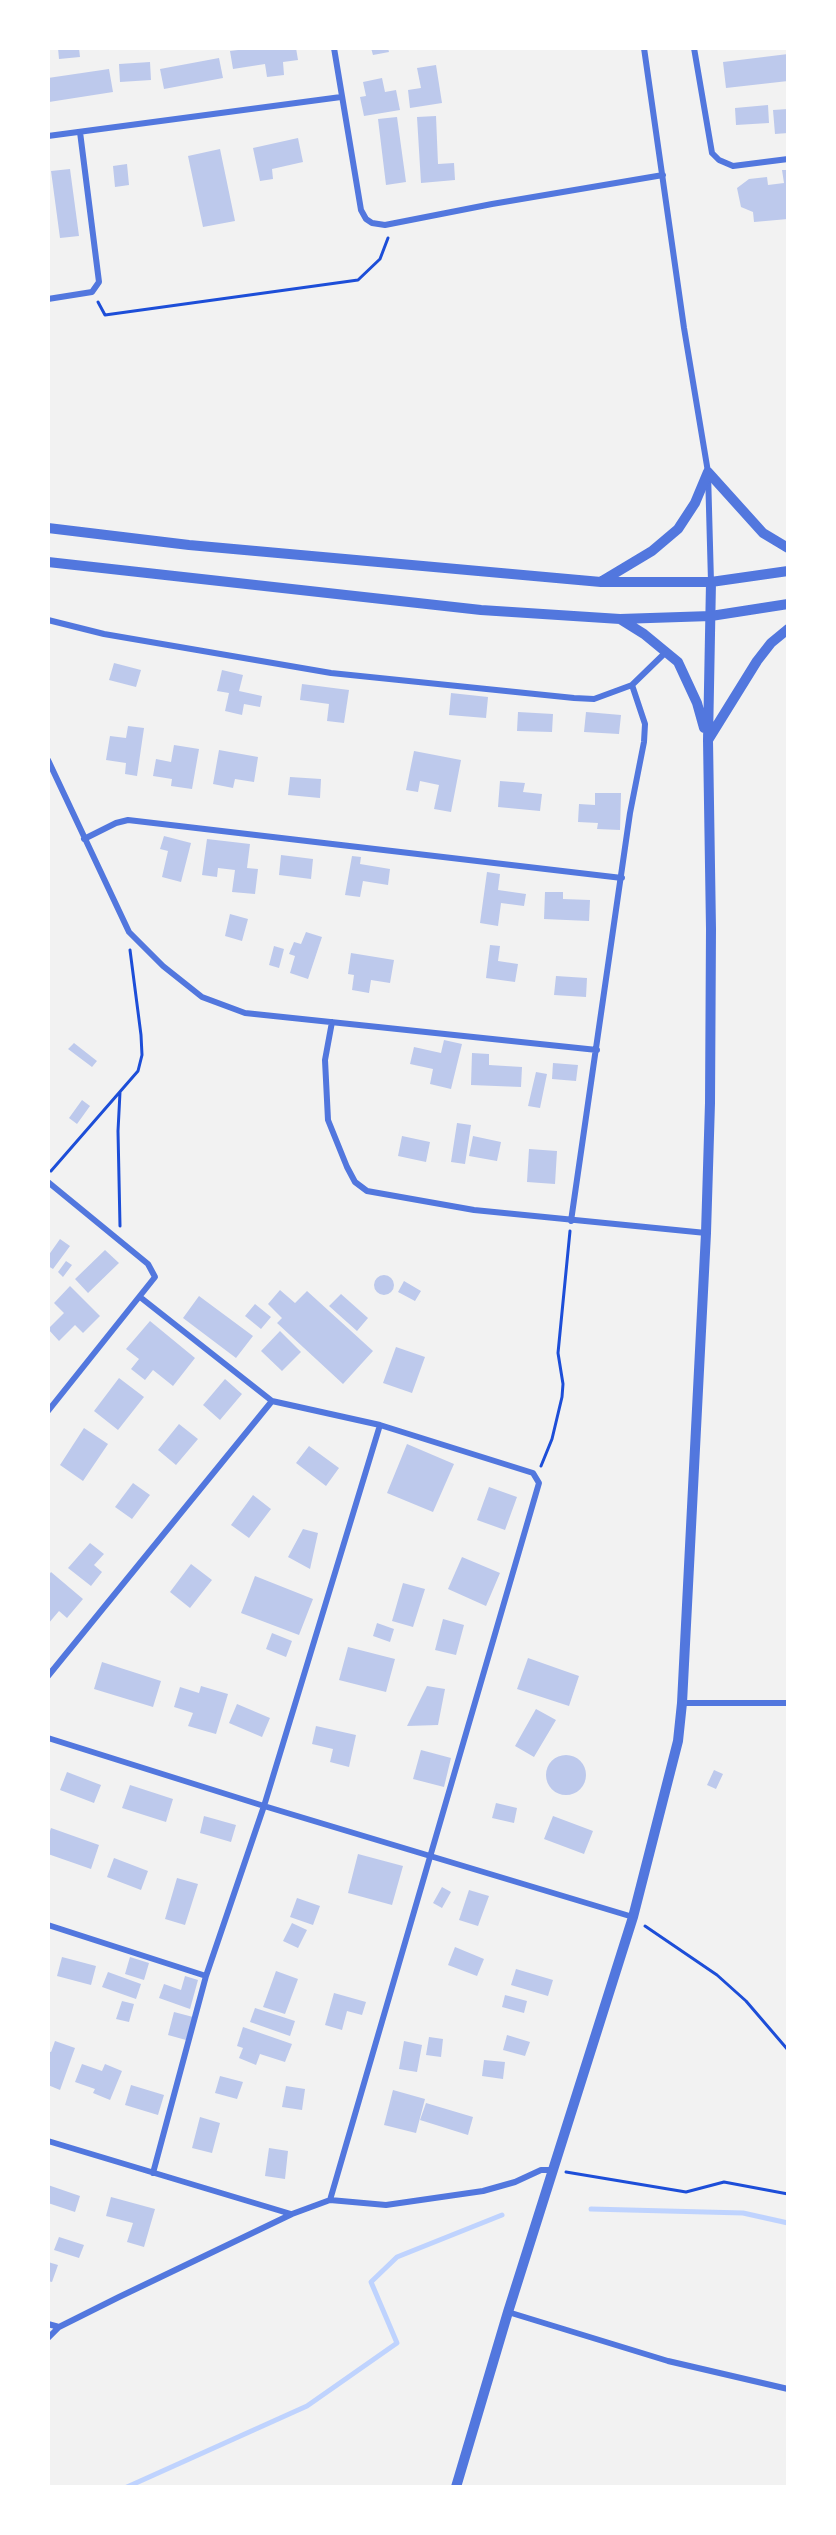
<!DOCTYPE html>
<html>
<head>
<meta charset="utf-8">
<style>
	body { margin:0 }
	#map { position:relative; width:836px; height:2535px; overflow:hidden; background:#f2f2f2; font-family:Mulish,sans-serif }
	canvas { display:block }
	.frame { position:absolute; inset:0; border:50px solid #fff; pointer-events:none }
</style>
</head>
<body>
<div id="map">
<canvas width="836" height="2535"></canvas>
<div class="frame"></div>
</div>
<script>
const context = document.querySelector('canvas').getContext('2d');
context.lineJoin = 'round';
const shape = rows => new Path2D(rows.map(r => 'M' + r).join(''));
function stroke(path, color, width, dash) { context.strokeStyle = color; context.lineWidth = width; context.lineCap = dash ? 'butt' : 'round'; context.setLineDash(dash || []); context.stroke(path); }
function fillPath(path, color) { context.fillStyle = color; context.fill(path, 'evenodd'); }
const stream = shape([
	[591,2209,743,2213,788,2223],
	[127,2487,307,2406,397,2343,371,2282,397,2257,502,2215]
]);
const building = shape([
	[58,48,79,48,80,57,59,59],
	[254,48,296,48,298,60,283,62,284,75,267,77,265,64,233,69,230,51],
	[371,48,388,48,389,52,373,55],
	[788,54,788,81,726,88,723,62],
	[219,58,223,78,164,89,160,69],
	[150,62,151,80,120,82,119,64],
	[436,65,442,103,410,108,408,90,421,88,417,68],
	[109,69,113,92,49,102,48,78],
	[382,78,385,92,396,90,400,110,364,116,360,97,366,96,363,82],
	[768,105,769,123,736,125,735,108],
	[788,109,788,133,775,134,773,110],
	[436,116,438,164,454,163,455,180,421,183,417,117],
	[397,117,406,182,386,185,378,119],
	[298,138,303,162,272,169,273,179,260,181,253,148],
	[220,149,235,221,203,227,188,156],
	[127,164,129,185,115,187,113,166],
	[70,169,79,236,60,238,51,171],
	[782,170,788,170,788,219,754,222,753,212,741,207,737,188,749,179,767,177,768,185,784,183],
	[114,663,141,670,136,687,109,680],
	[222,670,243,675,239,691,262,696,260,707,244,704,242,715,225,711,229,693,217,691],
	[302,684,349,690,344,723,327,721,329,704,300,700],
	[451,693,488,697,486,718,449,715],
	[518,712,553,714,552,732,517,731],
	[586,712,621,715,619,734,584,732],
	[128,726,144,728,137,776,125,774,126,763,106,760,110,736,126,738],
	[174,745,199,749,192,789,171,786,172,779,153,776,156,759,171,762],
	[219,750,258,757,254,782,235,779,233,788,213,784],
	[414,751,461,760,451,812,434,809,439,785,420,781,418,792,406,790],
	[290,777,321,779,320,798,288,795],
	[500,781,525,783,523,792,542,794,540,811,498,807],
	[595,793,621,793,620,830,597,829,598,823,578,822,579,804,595,805],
	[164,836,191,843,181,882,162,877,168,851,160,849],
	[207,839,250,844,247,868,258,869,255,894,232,892,235,870,218,868,217,877,202,875],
	[281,855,313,859,311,879,279,875],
	[352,856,361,857,360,864,390,869,388,885,363,881,360,897,345,895],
	[487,872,500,874,498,890,526,894,524,906,501,903,498,926,480,923],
	[545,892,563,892,563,899,590,900,589,921,544,919],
	[230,914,248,919,242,941,225,936],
	[306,932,322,937,308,979,290,973,295,956,289,954,294,942,301,944],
	[490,945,500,946,498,961,518,964,515,982,486,978],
	[274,946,284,949,279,968,269,965],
	[351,953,394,960,390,983,371,980,369,993,352,990,354,975,348,974],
	[556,976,587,978,586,997,554,995],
	[444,1040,462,1044,451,1089,430,1084,433,1069,410,1064,414,1047,441,1053],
	[74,1043,97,1061,92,1067,68,1049],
	[472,1053,489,1054,489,1065,522,1067,521,1087,471,1085],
	[553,1063,578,1065,576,1081,552,1079],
	[536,1072,547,1074,540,1108,528,1106],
	[82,1100,90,1106,77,1124,69,1118],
	[457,1123,471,1125,465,1164,451,1162],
	[402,1136,430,1142,426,1162,398,1156],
	[473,1136,501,1142,497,1161,469,1156],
	[529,1149,557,1151,555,1184,527,1182],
	[60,1239,70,1246,53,1269,48,1266,48,1256],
	[105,1250,119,1263,88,1293,75,1279],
	[66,1261,72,1265,63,1277,58,1272],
	'374 1285a10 10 0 1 1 20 0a10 10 0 1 1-20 0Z',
	[404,1281,421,1291,415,1301,398,1292],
	[70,1286,100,1316,83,1333,75,1325,59,1341,48,1329,64,1313,54,1303],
	[280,1290,295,1303,307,1291,373,1351,343,1384,277,1323,282,1318,268,1304],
	[341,1294,368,1318,357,1331,329,1306],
	[199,1296,253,1336,236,1358,183,1318],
	[255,1304,271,1317,261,1329,245,1316],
	[150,1321,195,1358,173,1386,153,1370,145,1380,131,1369,139,1359,126,1349],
	[280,1331,301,1352,282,1371,261,1351],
	[396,1347,425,1357,412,1393,383,1383],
	[119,1378,144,1397,118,1430,94,1411],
	[225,1379,242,1394,220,1420,203,1405],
	[179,1424,198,1439,176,1465,158,1450],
	[84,1428,108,1444,83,1481,60,1465],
	[407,1444,454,1464,433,1512,387,1493],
	[309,1446,339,1468,326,1486,296,1463],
	[133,1483,150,1495,132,1519,115,1507],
	[489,1487,517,1497,505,1530,477,1520],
	[253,1495,271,1509,249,1538,231,1525],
	[303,1529,318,1533,310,1569,288,1557],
	[90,1543,104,1554,94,1565,102,1572,91,1586,68,1568],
	[462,1557,500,1573,486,1606,448,1589],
	[191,1564,212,1580,190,1608,170,1592],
	[51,1572,83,1599,67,1618,59,1611,48,1624,48,1576],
	[255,1576,313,1599,299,1635,241,1613],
	[403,1583,425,1589,413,1627,392,1621],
	[443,1619,464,1625,456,1655,435,1650],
	[377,1623,394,1629,390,1642,373,1636],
	[272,1633,292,1641,286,1657,266,1649],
	[348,1647,395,1659,386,1692,339,1680],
	[528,1658,579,1676,569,1706,517,1689],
	[102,1662,161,1681,153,1707,94,1689],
	[201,1686,228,1694,216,1734,188,1726,193,1713,174,1707,180,1687,199,1693],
	[427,1686,445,1689,438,1725,407,1726],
	[237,1704,270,1718,262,1737,229,1723],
	[536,1709,556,1720,534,1757,515,1746],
	[316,1726,356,1735,349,1767,330,1762,333,1749,312,1744],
	[421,1750,451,1758,444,1787,413,1779],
	'546 1775a20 20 0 1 1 40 0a20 20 0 1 1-40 0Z',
	[714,1770,723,1774,716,1789,707,1785],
	[67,1772,101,1785,94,1803,60,1790],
	[130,1785,173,1799,166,1822,122,1808],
	[496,1803,517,1808,514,1823,492,1818],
	[204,1816,236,1825,231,1842,200,1833],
	[553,1816,593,1831,584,1854,544,1839],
	[51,1828,99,1845,91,1869,48,1854,48,1837],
	[358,1854,403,1866,392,1905,348,1893],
	[114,1858,148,1871,141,1890,107,1877],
	[177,1878,198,1884,185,1925,165,1919],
	[442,1887,451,1892,442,1908,433,1903],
	[469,1890,489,1896,478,1926,459,1920],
	[297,1898,320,1906,313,1925,290,1917],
	[292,1923,307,1930,298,1948,283,1941],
	[455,1947,484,1959,477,1976,448,1965],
	[62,1957,96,1966,91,1985,57,1976],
	[130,1957,149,1963,144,1980,125,1974],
	[516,1969,553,1980,548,1996,511,1985],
	[276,1971,298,1979,285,2014,263,2007],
	[108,1972,141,1984,136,1999,102,1987],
	[185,1976,198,1980,190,2009,159,1998,164,1984,181,1990],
	[334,1993,366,2002,362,2015,347,2011,342,2030,325,2025],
	[505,1995,527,2001,524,2013,502,2007],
	[122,2001,134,2004,129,2022,116,2019],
	[255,2008,295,2021,290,2036,250,2022],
	[174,2012,193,2017,186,2040,168,2035],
	[243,2027,292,2044,285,2062,260,2054,256,2065,239,2058,243,2048,237,2046],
	[507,2035,530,2042,525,2056,503,2050],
	[429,2037,443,2039,441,2057,426,2055],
	[55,2041,75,2048,60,2090,48,2085,48,2051,51,2052],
	[404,2041,422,2045,417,2072,399,2069],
	[484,2060,505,2062,503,2079,482,2076],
	[82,2064,102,2071,105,2064,122,2071,110,2100,93,2093,95,2089,75,2082],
	[220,2076,243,2082,237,2099,215,2093],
	[131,2085,164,2095,158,2115,125,2105],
	[286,2086,305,2089,302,2110,282,2107],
	[393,2090,425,2099,416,2133,384,2125],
	[426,2103,473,2117,468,2135,420,2120],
	[200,2117,220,2123,212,2153,192,2148],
	[269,2148,288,2151,285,2179,265,2176],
	[48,2185,80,2196,75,2212,48,2203],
	[111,2197,155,2209,144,2247,127,2242,133,2223,106,2216],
	[59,2237,84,2245,79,2258,54,2250],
	[48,2262,58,2265,52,2282,48,2281]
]);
const path = shape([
	[98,302,105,315,358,280,380,259,388,238],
	[51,1171,138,1071,142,1055,141,1035,130,950],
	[120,1226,118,1131,120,1092],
	[541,1466,552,1439,562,1397,563,1384,558,1353,570,1231],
	[645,1926,717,1975,746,2001,788,2050],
	[566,2172,686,2192,724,2182,788,2194]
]);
const minor = shape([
	[334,48,361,210,366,219,372,223,385,225,492,204,663,175],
	[644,48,684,328,708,472,711,582],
	[694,48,712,153,719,160,733,166,788,159],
	[48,136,341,97],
	[48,299,92,292,99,282,80,132],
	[48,620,104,634,331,673,574,698,594,699,632,685,667,651],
	[48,760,129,932,163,966,202,997,245,1013,597,1050],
	[84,839,116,823,128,820,622,878],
	[332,1022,325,1060,328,1120,347,1167,355,1182,367,1191,474,1210,706,1233],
	[48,1182,148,1264,155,1277,48,1411],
	[571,1221,630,813,644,742,645,724,632,685],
	[48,1676,272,1401],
	[682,1703,788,1703],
	[48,1738,264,1806,633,1917],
	[48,1925,206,1976],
	[48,2141,291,2214],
	[153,2173,206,1976,264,1806,380,1425],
	[330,2200,386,2205,483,2191,515,2182,541,2170,553,2170],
	[508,2312,668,2361,788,2389],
	[48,2324,59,2327],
	[48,2338,59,2327,119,2297,292,2214,330,2200,539,1483,533,1473,380,1425,272,1401,140,1297]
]);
const tertiary = shape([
	[48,528,189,545,601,582,711,582,788,571],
	[48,562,481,610,620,619,711,616,788,604],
	[602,581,652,551,678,529,695,503,708,472,763,533,788,548],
	[620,619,644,634,678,662,697,703,704,728],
	[708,740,757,661,771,643,788,629],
	[456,2487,508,2312,633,1917,678,1741,682,1703,706,1233,710,1103,711,929,708,740,711,582]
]);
stroke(stream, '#bfd3fe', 5);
fillPath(building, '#bdc9ec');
stroke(path, '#1d4ed8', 3);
stroke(minor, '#5277de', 6);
stroke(tertiary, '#5277de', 10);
</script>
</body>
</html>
